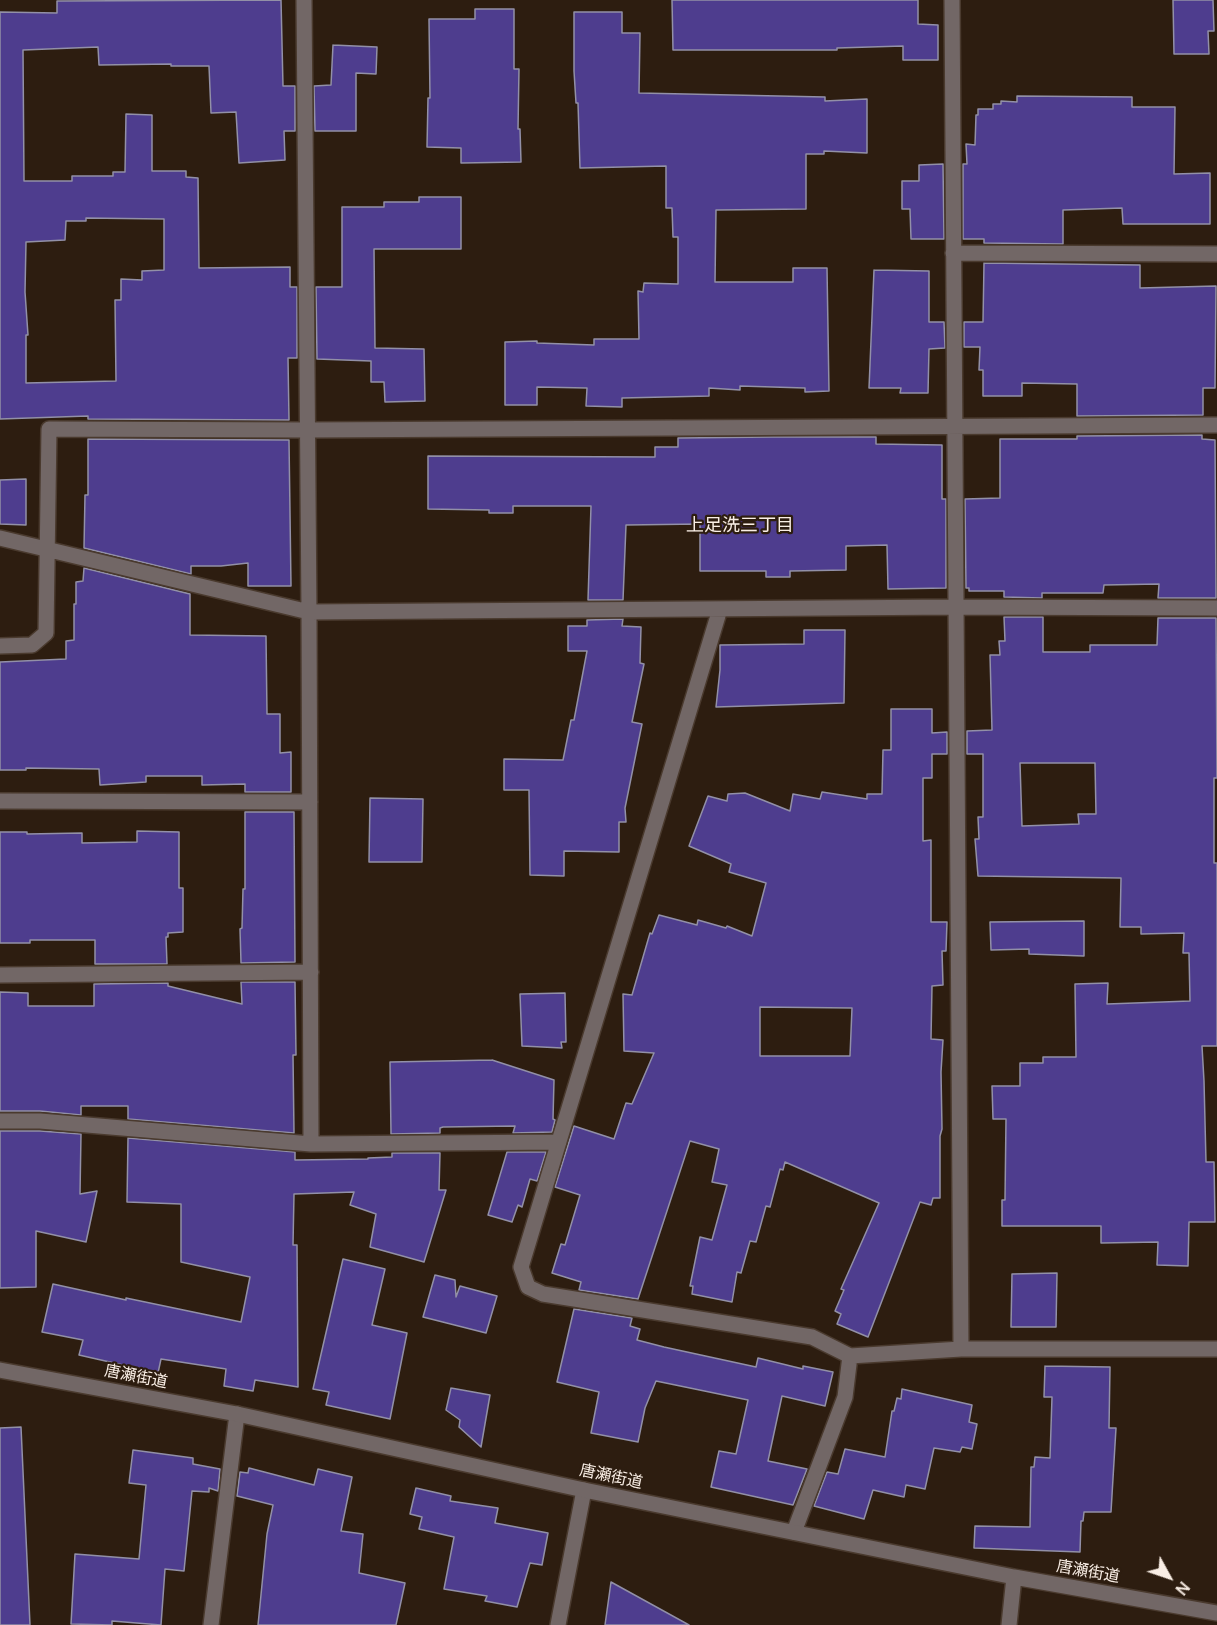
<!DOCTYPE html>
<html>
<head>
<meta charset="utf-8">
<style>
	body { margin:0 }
	#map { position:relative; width:1217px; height:1625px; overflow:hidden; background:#2d1d10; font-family:Manrope,sans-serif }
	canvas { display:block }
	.north { position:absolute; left:1139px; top:1547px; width:60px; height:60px; -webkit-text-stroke:4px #2d1d10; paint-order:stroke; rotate:130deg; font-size:16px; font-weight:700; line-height:24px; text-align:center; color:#f9eee5 }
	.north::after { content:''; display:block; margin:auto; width:21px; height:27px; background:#f9eee5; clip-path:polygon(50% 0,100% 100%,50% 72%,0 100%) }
</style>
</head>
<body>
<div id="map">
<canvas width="1217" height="1625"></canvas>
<div class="north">N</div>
</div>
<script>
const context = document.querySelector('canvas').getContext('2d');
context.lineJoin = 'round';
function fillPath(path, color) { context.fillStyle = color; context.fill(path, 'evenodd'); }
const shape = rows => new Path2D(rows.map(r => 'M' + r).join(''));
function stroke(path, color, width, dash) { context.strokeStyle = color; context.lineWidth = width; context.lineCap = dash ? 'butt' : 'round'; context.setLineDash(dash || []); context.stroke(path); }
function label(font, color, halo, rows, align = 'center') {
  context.font = font + ' Manrope,"Noto Sans JP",sans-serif'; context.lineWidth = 4.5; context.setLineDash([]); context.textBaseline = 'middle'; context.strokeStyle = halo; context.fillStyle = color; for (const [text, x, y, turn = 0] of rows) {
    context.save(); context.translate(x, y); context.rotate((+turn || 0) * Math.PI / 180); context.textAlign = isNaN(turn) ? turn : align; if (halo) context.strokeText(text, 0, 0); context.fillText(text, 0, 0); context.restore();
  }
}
const building = shape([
	[281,0,283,86,295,86,295,131,284,131,285,160,239,163,236,112,211,113,209,66,171,66,171,64,99,65,98,47,23,50,24,181,72,181,72,176,113,176,113,172,125,172,126,114,152,115,152,171,186,171,186,177,198,178,199,268,290,267,290,287,297,287,297,358,288,358,289,420,88,419,88,416,0,419,0,12,57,13,57,1,281,0],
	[86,218,164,219,164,270,142,271,142,280,121,279,121,300,115,300,116,381,26,383,26,335,28,335,25,292,26,242,65,240,66,221,86,221,86,218],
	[672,0,918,0,918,24,938,25,938,60,903,60,903,46,837,48,837,50,673,50,672,0],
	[1173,0,1213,0,1214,31,1208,31,1209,54,1174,54,1173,0],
	[475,9,514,9,514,69,519,69,518,129,520,129,521,162,461,163,461,148,427,147,428,98,430,98,429,19,475,19,475,9],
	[574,12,622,12,622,33,640,33,639,93,825,97,825,101,867,99,867,153,824,151,824,154,806,154,806,209,716,210,715,282,793,282,793,268,827,268,829,391,805,392,805,388,740,386,740,390,709,388,709,396,622,398,622,407,586,406,587,388,537,387,537,405,505,405,505,342,537,341,537,343,594,345,594,339,639,339,638,291,643,292,644,283,678,284,678,237,673,237,672,208,666,208,666,166,580,168,578,103,576,103,574,71,574,12],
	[333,45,377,47,376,74,356,73,356,131,315,131,314,86,331,85,333,45],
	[1017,96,1132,97,1132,107,1175,107,1174,174,1210,173,1210,224,1123,224,1122,208,1063,210,1063,244,984,243,984,239,963,239,963,164,967,164,966,144,975,145,976,115,978,115,978,109,993,109,993,104,1001,104,1001,101,1017,102,1017,96],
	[943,164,944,239,911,239,910,209,902,209,902,181,919,181,919,165,943,164],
	[419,197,461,197,461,249,374,249,375,348,424,349,425,401,385,402,384,382,371,382,371,361,317,359,316,287,342,287,342,207,384,207,384,202,419,202,419,197],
	[984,263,1140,265,1140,288,1216,286,1215,388,1203,388,1203,415,1077,416,1077,384,1022,383,1022,396,983,396,983,370,979,370,980,347,964,347,964,322,983,322,984,263],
	[874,270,929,271,929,322,944,322,945,348,929,349,928,393,900,393,901,388,869,388,874,270],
	[1202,435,1202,439,1215,440,1216,598,1158,598,1159,584,1104,585,1103,593,1042,593,1042,598,1004,597,1004,591,969,591,969,588,966,588,965,499,1000,498,1000,439,1077,439,1077,436,1202,435],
	[773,437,876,437,876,444,942,445,942,499,946,499,946,588,888,589,887,545,846,546,846,570,790,571,790,577,766,577,766,571,700,571,700,524,626,525,623,600,588,600,591,506,513,506,513,513,489,513,489,510,428,509,428,456,655,457,655,447,678,447,678,438,773,437],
	[88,439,289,440,291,586,248,586,248,563,221,566,191,566,191,574,84,548,85,495,88,495,88,439],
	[26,479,26,525,0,524,0,480,26,479],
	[84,568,190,594,190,635,266,636,267,714,280,714,280,753,291,752,291,792,245,792,245,784,202,785,202,776,146,776,146,782,100,785,99,769,26,768,26,770,0,770,0,662,66,659,66,641,74,640,74,604,76,604,76,582,83,581,84,568],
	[1004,617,1043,617,1043,652,1090,652,1090,645,1157,645,1158,618,1216,618,1217,778,1214,778,1214,863,1217,863,1217,1046,1202,1046,1204,1081,1206,1162,1214,1162,1215,1222,1189,1222,1188,1266,1157,1265,1158,1242,1101,1243,1101,1226,1002,1226,1002,1200,1005,1200,1006,1119,993,1119,992,1086,1020,1086,1020,1063,1043,1063,1043,1057,1076,1057,1075,984,1108,983,1107,1004,1190,1001,1189,953,1183,953,1184,933,1141,934,1141,927,1120,927,1121,878,978,876,975,839,979,839,978,817,983,817,983,754,967,754,967,731,992,730,990,655,1000,655,999,641,1005,641,1004,617],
	[1020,763,1095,763,1096,814,1078,814,1079,824,1022,826,1020,763],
	[623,619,622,626,641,627,640,663,644,664,632,722,642,724,625,808,626,822,619,822,619,852,564,851,564,876,530,875,529,790,504,790,504,759,563,760,571,720,574,720,587,651,568,651,568,626,587,626,587,620,623,619],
	[804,630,845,630,844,703,716,707,720,670,720,645,804,644,804,630],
	[891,709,932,709,932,733,947,732,947,754,932,754,932,778,923,778,923,841,931,840,931,922,947,922,946,951,942,951,943,985,932,986,931,1039,943,1040,941,1072,942,1129,940,1136,940,1198,933,1198,931,1205,920,1202,868,1337,837,1324,841,1314,835,1311,844,1290,841,1289,879,1203,785,1162,783,1170,780,1169,770,1207,766,1206,756,1242,750,1241,741,1273,737,1272,732,1302,692,1294,693,1286,690,1286,700,1237,712,1240,727,1185,712,1182,719,1149,690,1141,638,1299,579,1290,581,1282,552,1273,561,1244,565,1245,580,1195,555,1187,574,1126,614,1139,626,1103,632,1104,654,1053,624,1051,623,994,632,995,650,933,652,934,659,915,697,925,698,920,726,928,727,926,752,936,766,883,729,872,731,864,689,846,708,796,727,801,728,794,745,793,790,811,793,794,820,799,822,792,867,799,867,794,882,794,883,750,891,750,891,709],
	[760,1007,852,1008,850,1056,760,1056,760,1007],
	[370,798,423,799,422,862,369,862,370,798],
	[245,812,294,812,295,962,241,963,240,929,242,928,243,889,245,889,245,812],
	[137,831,179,832,179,888,183,888,183,932,168,933,168,937,166,937,167,964,95,964,95,940,30,940,30,943,0,943,0,832,27,832,27,834,82,833,82,843,137,842,137,831],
	[1084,921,1084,956,1029,954,1029,949,991,950,990,922,1084,921],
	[241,982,295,982,296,1055,293,1055,294,1133,128,1119,128,1106,81,1106,81,1115,40,1111,0,1111,0,992,28,993,28,1006,94,1006,94,984,168,983,168,986,242,1004,241,982],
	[565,993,566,1042,561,1042,562,1048,522,1046,520,994,565,993],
	[492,1060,554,1080,553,1119,555,1120,552,1132,513,1133,515,1126,443,1127,440,1128,440,1133,391,1134,390,1062,492,1060],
	[0,1131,40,1131,81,1134,80,1194,97,1191,86,1242,36,1231,36,1287,0,1288,0,1131],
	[128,1138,295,1152,295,1160,368,1159,368,1158,392,1157,392,1153,440,1153,439,1190,446,1190,424,1262,370,1247,376,1214,350,1205,354,1192,294,1194,293,1245,297,1245,298,1387,255,1380,253,1391,224,1386,226,1369,161,1359,158,1373,79,1355,83,1340,42,1332,53,1284,126,1300,126,1298,241,1322,250,1277,181,1262,181,1204,127,1202,128,1138],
	[507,1152,546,1152,537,1181,530,1179,522,1207,518,1205,512,1222,488,1215,507,1152],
	[343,1259,385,1269,372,1325,407,1333,390,1419,326,1405,329,1392,313,1389,343,1259],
	[1057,1273,1056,1327,1011,1327,1012,1274,1057,1273],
	[435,1275,455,1280,456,1297,460,1286,497,1296,486,1333,423,1317,435,1275],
	[574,1309,632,1318,630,1326,640,1329,637,1340,664,1347,756,1367,758,1358,803,1369,803,1366,833,1372,825,1406,782,1396,768,1461,807,1469,793,1505,711,1487,719,1451,736,1454,748,1400,656,1381,645,1408,638,1442,591,1433,599,1392,557,1382,574,1309],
	[1045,1366,1110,1367,1109,1428,1116,1428,1111,1512,1084,1512,1083,1521,1081,1521,1080,1552,974,1548,975,1526,1030,1527,1031,1467,1034,1467,1035,1457,1050,1458,1052,1397,1044,1397,1045,1366],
	[451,1388,490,1395,481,1447,459,1427,460,1420,446,1410,451,1388],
	[902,1389,972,1405,969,1422,977,1424,972,1449,962,1447,960,1452,934,1448,925,1489,906,1485,904,1497,873,1490,864,1519,814,1506,827,1472,838,1474,845,1449,885,1457,892,1411,894,1411,897,1398,901,1399,902,1389],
	[21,1427,30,1625,0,1625,0,1428,21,1427],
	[133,1450,193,1458,193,1464,220,1469,218,1491,209,1488,209,1492,192,1491,184,1571,165,1569,161,1625,112,1621,112,1625,71,1624,75,1554,139,1559,146,1485,129,1483,133,1450],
	[249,1468,314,1485,318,1469,352,1477,341,1531,363,1534,359,1573,405,1583,396,1625,258,1625,267,1534,273,1505,237,1496,240,1472,248,1473,249,1468],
	[416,1488,451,1496,450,1501,498,1508,495,1523,548,1533,542,1565,530,1563,517,1607,485,1601,487,1596,444,1589,454,1537,419,1529,422,1517,410,1514,416,1488],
	[611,1582,689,1625,605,1625,611,1582]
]);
const minor = shape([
	[304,0,309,612,311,1144],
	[953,253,1217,254],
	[0,538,309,612,955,607,1217,608],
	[720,609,521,1267,528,1287,543,1294,812,1337,850,1356,961,1349,952,0],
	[0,646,32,645,46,633,49,429,307,430,1217,425],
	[0,801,310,802],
	[0,975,311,972],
	[0,1121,40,1121,311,1144,559,1142],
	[961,1349,1217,1349],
	[794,1532,845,1397,850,1356],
	[211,1625,237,1414],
	[558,1625,584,1490]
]);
const tertiary = shape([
	[0,1370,237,1414,584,1490,1014,1577,1217,1613],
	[1009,1625,1014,1577]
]);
const streetNames = [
	["唐瀬街道",136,1377,11],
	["唐瀬街道",611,1477,12],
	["唐瀬街道",1088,1572,10]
];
const neighbourhoodNames = [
	["上足洗三丁目",740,526]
];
fillPath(building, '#4e3d8e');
stroke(building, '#9290a7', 1.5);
stroke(minor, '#4a3a2e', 18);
stroke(tertiary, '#4a3a2e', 18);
stroke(minor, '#726766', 15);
stroke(tertiary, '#726766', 15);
label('16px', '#f9eee5', '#2d1d10', streetNames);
label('18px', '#f9eee5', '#2d1d10', neighbourhoodNames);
</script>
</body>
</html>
